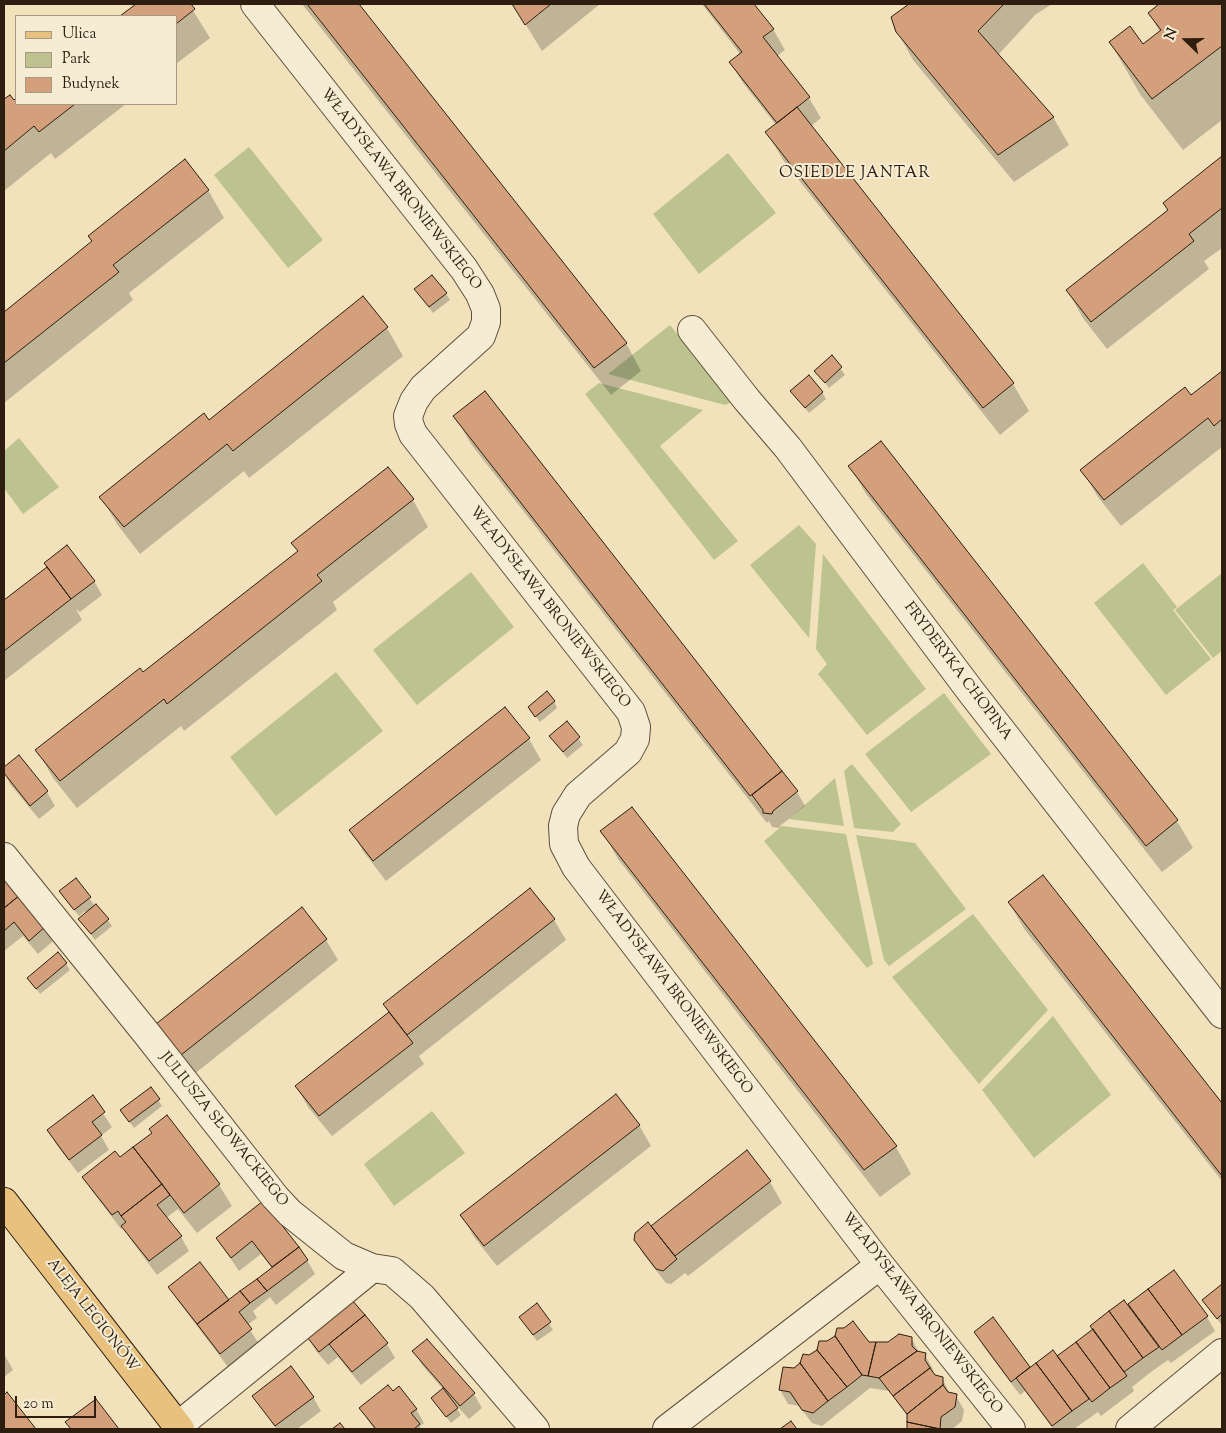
<!DOCTYPE html>
<html>
<head>
<meta charset="utf-8">
<style>
	body { margin:0 }
	#map { position:relative; width:1226px; height:1433px; overflow:hidden; background:#f1e2bc; font-family:"Sorts Mill Goudy",serif }
	canvas { display:block }
	.frame { position:absolute; inset:0; border:5px solid #2d1e10; pointer-events:none }
	.legend { position:absolute; left:15px; top:15px; width:162px; height:90px; box-sizing:border-box; background:#f6ecd3; border:1px solid #a69a85; margin:0; padding:6px 9px; list-style:none; font-size:15px; color:#2d1e10 }
	.legend li { display:flex; align-items:center; gap:10px; height:25px }
	.legend b { width:25px; border:1px solid #a69a85 }
	.north { position:absolute; left:1161px; top:15px; width:50px; height:50px; -webkit-text-stroke:4px #f6ecd3; paint-order:stroke; rotate:292deg; font-size:14px; font-weight:700; line-height:20px; text-align:center; color:#2d1e10 }
	.north::after { content:''; display:block; margin:auto; width:18px; height:22px; background:#2d1e10; clip-path:polygon(50% 0,100% 100%,50% 72%,0 100%) }
	.scale { position:absolute; left:15px; top:1396px; width:81px; height:22px; box-sizing:border-box; border:2px solid #2d1e10; border-top:0; padding-left:6px; font-size:15px; line-height:18px; white-space:nowrap; color:#2d1e10; -webkit-text-stroke:4px #f6ecd3; paint-order:stroke }
</style>
</head>
<body>
<div id="map">
<canvas width="1226" height="1433"></canvas>
<div class="frame"></div>
<ul class="legend">
<li><b style="height:6px;background:#e8c17e"></b>Ulica</li>
<li><b style="height:14px;background:#bcc38f"></b>Park</li>
<li><b style="height:14px;background:#d49f7b"></b>Budynek</li>
</ul>
<div class="north">N</div>
<div class="scale">20 m</div>
</div>
<script>
const context = document.querySelector('canvas').getContext('2d');
context.lineJoin = 'round';
function fillPath(path, color) { context.fillStyle = color; context.fill(path, 'evenodd'); }
const shape = rows => new Path2D(rows.map(r => 'M' + r).join(''));
function stroke(path, color, width, dash) { context.strokeStyle = color; context.lineWidth = width; context.lineCap = dash ? 'butt' : 'round'; context.setLineDash(dash || []); context.stroke(path); }
function label(font, color, halo, rows, align = 'center') {
  context.font = font + ' "Sorts Mill Goudy",serif'; context.lineWidth = 4; context.setLineDash([]); context.textBaseline = 'middle'; context.strokeStyle = halo; context.fillStyle = color; for (const [text, x, y, turn = 0] of rows) {
    context.save(); context.translate(x, y); context.rotate((+turn || 0) * Math.PI / 180); context.textAlign = isNaN(turn) ? turn : align; if (halo) context.strokeText(text, 0, 0); context.fillText(text, 0, 0); context.restore();
  }
}
const green = shape([
	[249,147,323,240,288,268,214,175],
	[728,153,776,213,699,274,653,214],
	[670,325,732,402,725,405,608,374],
	[599,383,703,410,660,446,738,541,714,560,585,394],
	[19,438,59,487,23,514,4,488,4,451],
	[799,525,816,544,809,638,750,565],
	[823,554,926,689,867,735,818,674,827,664,816,649],
	[1143,563,1177,607,1173,610,1211,659,1166,695,1094,603],
	[471,572,514,627,417,705,373,650],
	[1222,573,1222,651,1213,658,1175,610],
	[336,672,383,731,276,816,230,757],
	[944,693,991,754,911,812,865,754],
	[852,764,901,824,893,832,854,828,844,771],
	[835,778,844,826,789,819],
	[782,826,846,834,873,964,867,968,764,841],
	[856,835,915,843,966,909,889,966,884,960],
	[973,914,1048,1010,979,1084,892,977],
	[1053,1016,1111,1095,1034,1158,982,1090],
	[432,1111,465,1153,394,1206,364,1164]
]);
const shadow = shape([
	[138,4,189,4,210,38,176,64,176,16,122,16],
	[302,4,357,4,626,343,641,371,611,395],
	[513,4,600,4,542,51],
	[702,4,753,4,773,29,785,50,777,56,809,98,821,118,811,126,1013,384,1029,411,1000,435,783,160,767,132,776,125,743,83,730,62,740,54],
	[911,4,1052,4,1035,15,998,55,1053,117,1069,145,1014,182,913,60,897,31,892,18],
	[1160,4,1222,4,1222,120,1183,150,1140,94,1110,42,1143,45,1160,32,1149,13],
	[9,96,14,102,16,100,16,104,126,104,55,159,51,153,4,191,4,101],
	[1222,158,1222,248,1204,261,1209,269,1107,349,1083,318,1067,290,1169,211,1164,203],
	[208,190,224,218,129,293,133,300,4,403,4,313,93,242],
	[446,294,450,300,433,313,420,296],
	[363,298,387,328,403,356,249,478,244,471,140,554,117,524,101,497,209,421],
	[832,357,845,375,829,388,816,371],
	[1222,373,1222,447,1121,526,1098,497,1082,470,1191,397],
	[822,392,826,399,809,413,796,397],
	[485,393,797,792,805,806,780,826,780,828,772,827,769,821,767,823,471,444,455,416],
	[880,442,1177,821,1193,848,1162,872,866,494,850,466],
	[413,500,428,527,333,602,337,610,184,731,181,726,77,808,53,778,37,750,143,674,298,552,293,543],
	[48,567,94,581,102,595,80,612,76,609,82,620,4,681,4,601],
	[554,701,557,708,540,722,529,708],
	[567,722,583,745,567,758,550,736],
	[529,739,541,760,386,881,363,851,351,830],
	[19,756,47,792,55,806,39,819,10,784,4,772,4,769],
	[602,831,896,1147,911,1174,880,1197,618,859],
	[1043,876,1222,1105,1222,1181,1025,930,1009,903],
	[6,879,45,927,53,941,38,954,23,936,4,951,4,881],
	[76,880,95,906,96,905,112,926,95,940,79,919,86,913,85,911,79,916,65,898],
	[302,909,326,940,338,960,193,1075,169,1045],
	[554,920,566,940,419,1056,424,1064,332,1136,308,1107,296,1086,389,1013,384,1004],
	[66,964,70,970,40,994,33,984],
	[92,1097,112,1127,101,1136,109,1150,78,1173,56,1144,48,1130],
	[158,1100,162,1106,134,1128,126,1117],
	[167,1117,219,1185,232,1206,197,1233,178,1209,166,1218,181,1237,189,1251,157,1275,131,1240,123,1227,121,1229,92,1191,84,1177,120,1159,153,1134],
	[639,1125,651,1146,497,1266,474,1237,462,1216],
	[770,1182,782,1203,688,1276,685,1273,671,1284,666,1283,643,1254,635,1240],
	[263,1203,307,1260,315,1274,276,1305,270,1297,253,1311,257,1318,247,1325,259,1344,228,1367,178,1301,170,1287,229,1302,272,1268,261,1254,239,1271,217,1238],
	[1174,1272,1207,1317,1215,1331,1171,1363,1168,1360,1151,1372,1132,1387,1134,1391,1101,1416,1098,1412,1074,1429,1053,1429,1025,1391,1020,1395,983,1346,975,1332,993,1319,1030,1369,1057,1358],
	[1222,1285,1222,1324,1221,1324,1203,1301],
	[352,1301,387,1344,395,1358,361,1385,338,1357,328,1365,316,1351,308,1337],
	[537,1305,553,1330,537,1341,525,1324],
	[911,1338,919,1352,925,1355,933,1369,934,1376,942,1378,950,1394,956,1396,964,1410,962,1421,952,1429,908,1429,908,1417,889,1391,870,1388,822,1426,812,1423,799,1406,788,1404,780,1390,794,1369,810,1357,868,1343,888,1344],
	[427,1340,474,1394,482,1408,469,1419,456,1405,455,1405,461,1415,451,1423,436,1404,443,1389,422,1365,414,1351],
	[4,1354,13,1370,4,1377],
	[393,1393,416,1409,424,1423,420,1426,421,1429,374,1429,369,1422,361,1409],
	[7,1394,34,1429,4,1429,4,1397],
	[254,1396,313,1397,321,1411,297,1429,276,1429]
]);
const building = shape([
	[136,4,191,4,195,9,176,24,176,16,120,16,136,4],
	[307,4,359,4,627,343,594,368,307,4],
	[512,4,551,4,525,25,512,4],
	[704,4,754,4,774,29,763,37,810,97,777,123,729,62,742,52,704,4],
	[909,4,1004,4,978,31,1054,117,998,155,896,32,891,17,909,4],
	[1159,4,1222,4,1222,46,1152,99,1109,42,1130,26,1143,44,1161,30,1148,13,1159,4],
	[10,95,14,100,16,98,16,104,75,104,39,132,34,126,4,151,4,99,10,95],
	[797,107,1014,383,983,408,765,132,797,107],
	[1222,156,1222,208,1189,234,1194,241,1091,322,1066,290,1168,210,1163,203,1222,156],
	[185,159,209,190,113,265,119,272,4,363,4,312,92,241,88,236,185,159],
	[432,275,447,293,429,307,414,289,432,275],
	[363,296,388,327,233,451,227,444,124,527,99,497,204,413,209,420,363,296],
	[832,355,842,367,825,383,814,371,832,355],
	[1222,371,1222,419,1214,426,1208,418,1104,500,1080,470,1185,387,1191,395,1222,371],
	[809,375,823,392,805,408,790,391,809,375],
	[485,391,782,771,750,796,453,416,485,391],
	[881,441,1178,820,1146,846,848,466,881,441],
	[388,467,414,499,317,575,322,581,167,704,164,699,60,781,35,750,140,668,143,672,298,551,291,543,388,467],
	[67,545,95,581,71,599,44,563,67,545],
	[47,567,71,599,4,651,4,600,47,567],
	[547,691,555,701,535,717,528,707,547,691],
	[505,707,530,738,373,861,349,830,505,707],
	[567,721,580,737,563,752,549,736,567,721],
	[19,755,48,791,30,806,4,773,4,767,19,755],
	[782,771,798,791,773,811,772,814,763,813,763,810,752,795,782,771],
	[632,807,897,1146,864,1170,600,831,632,807],
	[1043,875,1222,1103,1222,1176,1008,902,1043,875],
	[6,877,20,895,4,908,4,879,6,877],
	[76,878,91,897,74,910,59,891,76,878],
	[530,888,555,919,407,1035,383,1004,530,888],
	[20,895,46,926,29,941,14,922,4,931,4,908,20,895],
	[96,904,109,919,91,934,78,919,96,904],
	[302,907,327,939,181,1055,156,1024,302,907],
	[58,952,67,963,36,989,27,978,58,952],
	[389,1012,413,1043,319,1116,295,1086,389,1012],
	[151,1087,160,1099,129,1122,120,1110,151,1087],
	[616,1094,640,1125,484,1246,460,1215,616,1094],
	[93,1095,105,1112,92,1122,102,1135,69,1160,47,1130,93,1095],
	[167,1115,220,1184,184,1213,133,1147,152,1133,149,1129,167,1115],
	[133,1147,162,1184,121,1216,118,1211,112,1215,82,1177,115,1151,120,1157,133,1147],
	[747,1150,771,1181,675,1256,651,1226,747,1150],
	[162,1184,170,1195,157,1205,182,1236,149,1261,121,1226,126,1222,121,1216,162,1184],
	[263,1201,299,1247,272,1267,252,1241,231,1258,216,1238,263,1201],
	[648,1222,677,1259,663,1271,656,1269,634,1240,635,1233,648,1222],
	[299,1247,308,1260,267,1291,257,1279,299,1247],
	[200,1262,229,1300,197,1324,168,1287,200,1262],
	[1174,1270,1208,1316,1182,1335,1148,1289,1174,1270],
	[257,1279,267,1291,250,1303,240,1291,257,1279],
	[1222,1284,1222,1314,1217,1319,1202,1300,1222,1284],
	[1148,1289,1182,1335,1162,1350,1128,1304,1148,1289],
	[240,1291,250,1303,239,1312,252,1329,220,1354,197,1324,240,1291],
	[352,1300,365,1315,319,1352,307,1337,352,1300],
	[1124,1300,1159,1347,1143,1358,1109,1311,1124,1300],
	[537,1303,551,1322,533,1335,519,1317,537,1303],
	[1109,1311,1143,1358,1124,1372,1090,1326,1109,1311],
	[365,1315,388,1343,352,1372,329,1344,365,1315],
	[993,1317,1030,1367,1011,1382,974,1332,993,1317],
	[853,1321,869,1342,876,1342,868,1376,862,1375,835,1336,837,1328,844,1328,853,1321],
	[1093,1329,1127,1376,1110,1388,1076,1342,1093,1329],
	[899,1334,912,1337,912,1346,917,1351,879,1378,868,1376,876,1342,888,1342,899,1334],
	[835,1336,862,1375,847,1387,817,1350,819,1341,827,1341,835,1336],
	[427,1339,475,1393,460,1406,412,1351,427,1339],
	[1076,1342,1110,1388,1092,1402,1057,1356,1076,1342],
	[817,1350,847,1387,828,1401,800,1363,803,1354,809,1355,817,1350],
	[1053,1350,1089,1399,1072,1411,1036,1363,1053,1350],
	[917,1351,926,1353,925,1360,930,1368,893,1396,879,1378,917,1351],
	[800,1363,828,1401,813,1413,802,1410,790,1392,779,1390,783,1367,794,1368,800,1363],
	[1036,1363,1072,1411,1052,1426,1016,1378,1036,1363],
	[291,1366,314,1397,275,1426,252,1396,291,1366],
	[930,1368,935,1375,943,1377,943,1385,907,1414,893,1396,930,1368],
	[388,1385,393,1391,399,1386,417,1409,411,1413,420,1424,414,1429,376,1429,359,1408,388,1385],
	[943,1385,948,1392,957,1394,955,1407,941,1417,940,1429,907,1422,907,1414,943,1385],
	[443,1388,458,1408,446,1417,431,1398,443,1388],
	[7,1392,36,1429,4,1429,4,1395,7,1392],
	[96,1399,119,1429,71,1429,65,1422,96,1399],
	[791,1421,797,1429,780,1429,791,1421],
	[907,1422,940,1429,907,1429,907,1422],
	[340,1423,345,1429,332,1429,340,1423]
]);
const minor = shape([
	[255,4,464,269,480,294,486,309,486,322,481,336,423,388,414,401,408,416,409,424,413,434,631,712,636,727,635,739,628,752,578,795,566,814,563,826,564,844,576,867,880,1265,1011,1429],
	[692,330,747,400,788,448,972,693,1222,1014],
	[4,857,147,1034,275,1197,290,1213,344,1256,372,1268,392,1271,422,1297,535,1429],
	[178,1426,372,1268],
	[667,1429,880,1265],
	[1130,1429,1222,1353]
]);
const major = shape([
	[4,1202,180,1429]
]);
const streetNames = [
	["WŁADYSŁAWA BRONIEWSKIEGO",400,190,52],
	["WŁADYSŁAWA BRONIEWSKIEGO",549,608,52],
	["FRYDERYKA CHOPINA",957,672,53],
	["WŁADYSŁAWA BRONIEWSKIEGO",673,993,53],
	["JULIUSZA SŁOWACKIEGO",223,1130,51],
	["WŁADYSŁAWA BRONIEWSKIEGO",921,1314,52],
	["ALEJA LEGIONÓW",92,1316,52]
];
const neighbourhoodNames = [
	["OSIEDLE JANTAR",855,174]
];
fillPath(green, '#bcc38f');
fillPath(shadow, '#0003');
fillPath(building, '#d49f7b');
stroke(building, '#2d1e10', 1);
stroke(minor, '#5e4f3b', 30);
stroke(major, '#2d1e10', 30);
stroke(minor, '#f6ecd3', 28);
stroke(major, '#e8c17e', 28);
label('15px', '#2d1e10', '#f6ecd3', streetNames);
context.letterSpacing = '1px';
label('16px', '#2d1e10', '#f6ecd3', neighbourhoodNames);
context.letterSpacing = '0px';
</script>
</body>
</html>
